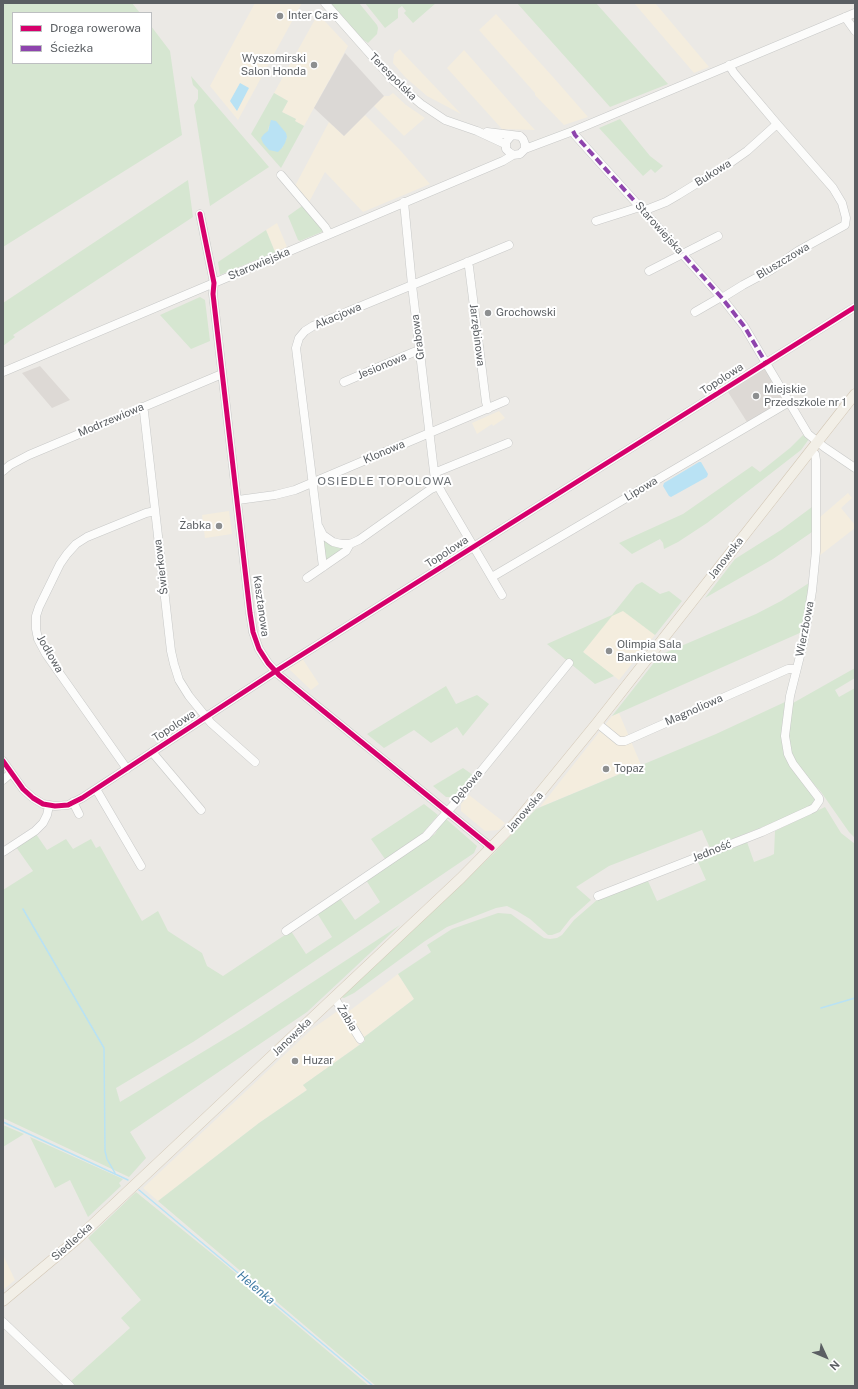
<!DOCTYPE html>
<html>
<head>
<meta charset="utf-8">
<style>
	body { margin:0 }
	#map { position:relative; width:858px; height:1389px; overflow:hidden; background:#ebe9e5; font-family:"Public Sans",sans-serif }
	canvas { display:block }
	.frame { position:absolute; inset:0; border:4px solid #5b5f63; pointer-events:none }
	.legend { position:absolute; left:12px; top:12px; width:140px; height:52px; box-sizing:border-box; background:#fff; border:1px solid #bdbfc1; margin:0; padding:5px 7px; list-style:none; font-size:12px; color:#5b5f63 }
	.legend li { display:flex; align-items:center; gap:8px; height:20px }
	.legend b { width:20px; border:1px solid #bdbfc1 }
	.north { position:absolute; left:806px; top:1337px; width:40px; height:40px; -webkit-text-stroke:3px #fff; paint-order:stroke; rotate:134deg; font-size:11px; font-weight:700; line-height:16px; text-align:center; color:#5b5f63 }
	.north::after { content:''; display:block; margin:auto; width:14px; height:18px; background:#5b5f63; clip-path:polygon(50% 0,100% 100%,50% 72%,0 100%) }
</style>
</head>
<body>
<div id="map">
<canvas width="858" height="1389"></canvas>
<div class="frame"></div>
<ul class="legend">
<li><b style="height:5px;background:#d6006c"></b>Droga rowerowa</li>
<li><b style="height:5px;background:#8e44ad"></b>Ścieżka</li>
</ul>
<div class="north">N</div>
</div>
<script>
const context = document.querySelector('canvas').getContext('2d');
context.lineJoin = 'round';
function fillPath(path, color) { context.fillStyle = color; context.fill(path, 'evenodd'); }
const shape = rows => new Path2D(rows.map(r => 'M' + r).join(''));
function stroke(path, color, width, dash) { context.strokeStyle = color; context.lineWidth = width; context.lineCap = dash ? 'butt' : 'round'; context.setLineDash(dash || []); context.stroke(path); }
function label(font, color, halo, rows, align = 'center') {
  context.font = font + ' "Public Sans",sans-serif'; context.lineWidth = 4; context.setLineDash([]); context.textBaseline = 'middle'; context.strokeStyle = halo; context.fillStyle = color; for (const [text, x, y, turn = 0] of rows) {
    context.save(); context.translate(x, y); context.rotate((+turn || 0) * Math.PI / 180); context.textAlign = isNaN(turn) ? turn : align; if (halo) context.strokeText(text, 0, 0); context.fillText(text, 0, 0); context.restore();
  }
}
const commercial = shape([
	[255,3,302,3,238,120,210,86],
	[634,3,655,3,709,67,694,73],
	[318,14,348,46,304,126,295,121,296,119,282,112,288,101,274,93],
	[496,14,553,77,588,117,564,125,535,95,535,93,479,30],
	[400,49,402,52,461,114,427,96,405,77,393,63,394,54],
	[464,50,522,116,535,130,502,129,447,68],
	[393,93,406,105,425,118,404,136,374,106,384,96,389,96],
	[365,115,399,149,430,184,363,212,325,172,309,202,295,186,329,122,344,136],
	[277,223,287,247,275,252,266,230],
	[499,411,505,418,493,426,492,424,477,434,472,423],
	[848,493,852,498,841,508,855,525,855,528,819,556,819,518],
	[229,511,232,534,205,538,202,515],
	[623,610,655,635,619,680,583,652,612,615],
	[302,658,319,684,311,690,289,669,289,667],
	[619,713,641,765,540,807,612,716],
	[469,795,505,823,499,830,485,831,461,811,461,804],
	[398,974,414,999,363,1038,348,1012],
	[339,1010,359,1045,303,1085,307,1090,259,1123,158,1201,143,1188,312,1029],
	[3,1255,15,1280,3,1290]
]);
const industrial = shape([
	[345,53,384,96,344,136,314,108]
]);
const education = shape([
	[40,366,70,400,52,408,22,373],
	[765,368,772,381,771,383,774,389,776,388,783,401,747,422,728,392]
]);
const green = shape([
	[3,3,132,3,140,13,13,13,13,63,151,63,151,26,170,51,182,135,3,247],
	[329,3,359,3,377,25,378,28,377,34,368,43,361,38],
	[365,3,436,3,413,23,404,13,406,11,402,6,398,9,398,18,385,28],
	[517,3,596,3,668,84,610,107],
	[191,76,269,167,210,206,194,105,198,99,198,90,193,85],
	[274,93,288,101,282,112,296,119,295,121,304,126,281,168,251,134],
	[269,126,287,137,282,148,268,131],
	[620,119,650,156,663,166,655,173,651,169,643,176,599,128],
	[188,180,193,217,13,335,15,337,3,346,3,303],
	[302,206,324,231,300,241,298,240,288,216],
	[266,230,275,252,220,275,218,262],
	[200,297,205,300,210,341,191,349,160,315],
	[803,435,809,439,801,450,707,523,678,542,664,549,663,543,660,539,632,554,619,543,683,514,752,466,760,472,790,448],
	[812,507,812,532,773,559,705,598,735,559,781,530],
	[323,538,345,548,325,563],
	[642,582,660,594,669,591,682,601,655,635,623,611,612,616,583,652,614,676,595,684,547,644,612,615,636,585],
	[809,583,802,632,612,716,660,655,756,614,781,601],
	[855,668,855,678,835,690,839,697,855,688,855,838,849,832,821,792,803,772,792,758,788,740,793,703],
	[446,686,456,704,477,695,489,704,463,736,457,727,431,743,414,730,384,748,367,734],
	[785,702,783,731,785,753,814,793,815,799,812,805,807,809,710,848,702,830,609,866,576,887,591,900,571,918,560,932,552,935,548,935,530,919,517,911,507,906,496,908,447,927,425,941,354,993,344,998,341,997,494,853,536,809,716,734],
	[463,768,473,775,453,797,446,797,433,786],
	[424,804,438,815,422,834,385,859,371,839],
	[825,807,841,833,855,844,855,1386,376,1386,158,1201,259,1123,307,1090,303,1085,365,1041,363,1038,414,999,398,974,431,952,427,945,452,929,498,913,511,914,544,938,550,939,557,938,562,935,574,920,597,900,648,881,657,901,706,880,698,862,747,842,754,862,770,856,774,854,775,831],
	[446,819,477,846,474,853,272,990,193,1042,116,1088,120,1102,244,1027,400,925,307,1012,130,1132,146,1158,129,1177,3,1118,3,890,33,871,16,847,36,834,47,850,66,839,73,849,91,839,96,848,100,846,142,921,158,911,168,931,202,953,207,966,223,976,291,931,306,954,332,937,317,913,340,898,355,920,380,902,366,880,435,834,441,823],
	[3,1125,24,1134,3,1147],
	[30,1137,123,1179,119,1183,121,1186,88,1217,70,1180,55,1188],
	[136,1192,227,1266,369,1386,74,1386,70,1382,130,1328,121,1318,141,1300,88,1238]
]);
const water = shape([
	[240,83,249,88,237,111,230,101],
	[271,120,276,121,286,133,287,137,285,143,282,148,278,152,269,150,263,143,261,138,264,134,268,131],
	[699,462,701,462,708,474,707,477,671,497,669,496,663,486,664,483]
]);
const stream = shape([
	[23,909,104,1048,105,1151,107,1159,115,1173],
	[821,1008,855,998],
	[3,1122,128,1180],
	[139,1190,373,1386]
]);
const minor = shape([
	[325,3,394,81,421,104,445,120,477,131,505,144],
	[845,17,855,31],
	[573,131,575,135,722,298,744,326,808,434,824,447,855,468],
	[487,132,520,136,523,139,525,144,525,149,520,154,513,155,509,152,506,149,506,142,511,136],
	[525,149,573,131,855,13],
	[281,175,325,227,329,234],
	[404,202,412,285,435,480,442,493,502,595],
	[643,211,666,202,678,195,730,163,747,151,777,124],
	[200,214,214,283,213,294,250,613,253,632,259,649,268,663,279,675,492,848],
	[596,221,640,207],
	[467,262,469,267,486,402,488,409],
	[649,271,718,236],
	[722,298,743,285,771,270,798,251,845,225,846,218,842,203,833,188,777,124,734,73,729,65],
	[695,312,721,297],
	[3,372,503,161,513,155],
	[344,382,414,352,420,350],
	[142,407,144,412,171,651,174,664,179,680,189,696,202,712,211,723,255,762],
	[3,471,10,465,29,455,222,374],
	[434,471,439,471,508,443],
	[238,500,275,495,295,490,505,401],
	[319,527,323,535,333,542,341,544,350,544],
	[323,567,296,348,299,338,305,331,313,326,509,245],
	[492,577,789,402],
	[307,578,346,551,350,544,359,540,431,489,438,486],
	[597,723,619,741,625,741,788,669,796,669],
	[152,752,201,810],
	[3,761,23,789,33,798,43,804,55,806,68,805,82,798,276,671,855,307],
	[127,769,46,654,38,639,36,629,36,616,39,607,60,564,67,554,76,544,87,537,146,513,155,511],
	[3,780,11,773],
	[96,789,141,866],
	[73,802,79,814],
	[3,852,35,831,43,823,47,815,49,806],
	[598,896,762,832,810,810,814,808,819,801,819,798,793,764,788,754,785,736,790,696,804,640,812,591,816,551,816,460,815,454,811,450],
	[286,931,426,836,456,802,569,663],
	[334,997,360,1039],
	[3,1322,70,1386]
]);
const major = shape([
	[3,1301,76,1240,461,878,517,821,597,723,855,394]
]);
const quiet = shape([
	[573,131,575,135,722,298,744,326,766,363]
]);
const cycleway = shape([
	[200,214,214,283,213,294,250,613,253,632,259,649,268,663,279,675,492,848],
	[3,761,23,789,33,798,43,804,55,806,68,805,82,798,276,671,855,307]
]);
const markers = [
	[280,16,4,"#8d8f90"],
	[314,65,4,"#8d8f90"],
	[488,313,4,"#8d8f90"],
	[756,396,4,"#8d8f90"],
	[219,526,4,"#8d8f90"],
	[609,651,4,"#8d8f90"],
	[606,769,4,"#8d8f90"],
	[295,1061,4,"#8d8f90"]
];
const poiNames = [
	["Inter Cars",288,16],
	["Wyszomirski",306,59,"right"],
	["Salon Honda",306,72,"right"],
	["Grochowski",496,313],
	["Miejskie",764,390],
	["Przedszkole nr 1",764,403],
	["Żabka",211,526,"right"],
	["Olimpia Sala",617,645],
	["Bankietowa",617,658],
	["Topaz",614,769],
	["Huzar",303,1061]
];
const streetNames = [
	["Terespolska",393,77,45],
	["Bukowa",713,173,-32],
	["Starowiejska",659,228,48],
	["Bluszczowa",783,261,-31],
	["Starowiejska",259,264,-23],
	["Akacjowa",338,316,-23],
	["Jarzębinowa",477,335,83],
	["Grabowa",418,337,-97],
	["Jesionowa",382,366,-23],
	["Topolowa",722,379,-33],
	["Modrzewiowa",111,420,-23],
	["Klonowa",384,452,-23],
	["Lipowa",641,489,-31],
	["Topolowa",447,552,-33],
	["Janowska",726,558,-52],
	["Świerkowa",161,567,-97],
	["Kasztanowa",261,606,82],
	["Wierzbowa",805,629,-79],
	["Jodłowa",50,654,60],
	["Magnoliowa",694,710,-24],
	["Topolowa",174,726,-33],
	["Dębowa",467,787,-50],
	["Janowska",525,812,-49],
	["Jedność",712,851,-22],
	["Żabia",347,1018,59],
	["Janowska",292,1037,-44],
	["Siedlecka",72,1242,-42]
];
const neighbourhoodNames = [
	["OSIEDLE TOPOLOWA",385,481]
];
const waterNames = [
	["Helenka",256,1288,40]
];
fillPath(commercial, '#f4edde');
fillPath(industrial, '#dbd8d5');
fillPath(education, '#ddd9d5');
fillPath(green, '#d6e6d1');
fillPath(water, '#b9e2f4');
stroke(stream, '#b9e2f4', 1.5);
stroke(minor, '#c7c8c7', 9);
stroke(major, '#d2c6b4', 11);
stroke(minor, '#fcfcfb', 8);
stroke(major, '#f2efe7', 10);
stroke(quiet, '#8e44ad', 4, [8, 4]);
stroke(cycleway, '#d6006c', 5);
for (const [x, y, r, color] of markers) { const dot = new Path2D(); dot.arc(x, y, r, 0, 2 * Math.PI); context.fillStyle = color; context.fill(dot); stroke(dot, '#fff', 1.5); }
label('11px', '#5b5f63', '#fff', poiNames, 'left');
label('11px', '#5b5f63', '#fff', streetNames);
context.letterSpacing = '1px';
label('12px', '#6c7175', '#fff', neighbourhoodNames);
context.letterSpacing = '0px';
label('italic 12px', '#407ba4', '#fff', waterNames);
</script>
</body>
</html>
